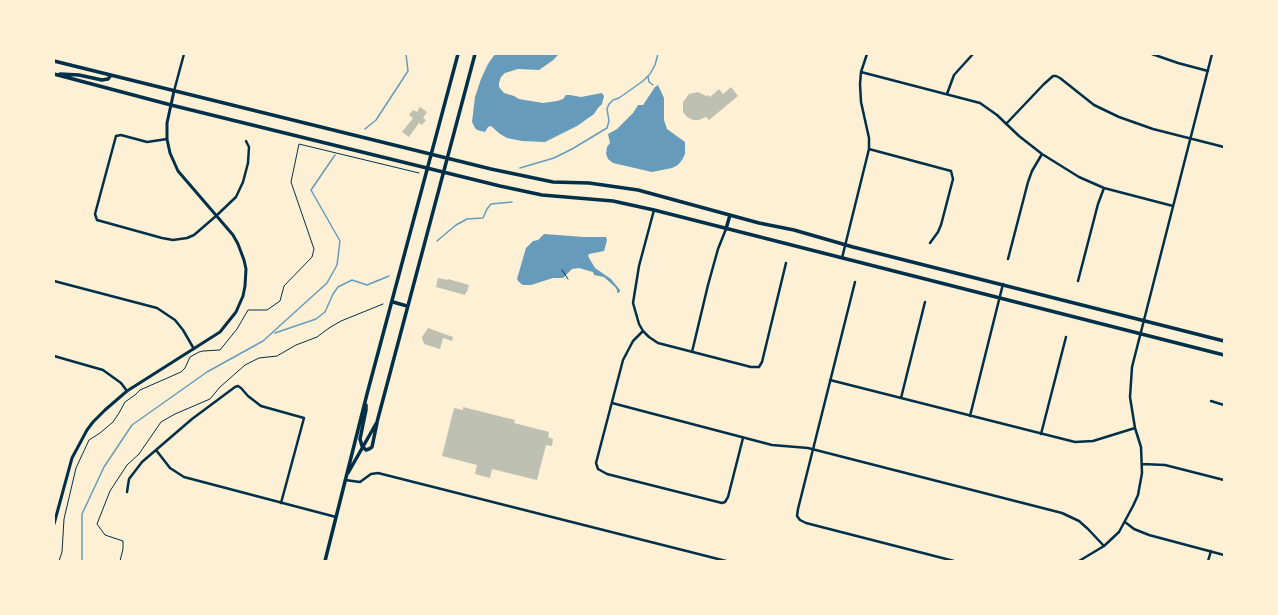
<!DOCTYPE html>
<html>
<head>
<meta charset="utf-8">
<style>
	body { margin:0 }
	#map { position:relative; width:1278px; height:615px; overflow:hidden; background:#fdf0d5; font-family:"Sofia Sans Condensed",sans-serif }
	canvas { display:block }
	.frame { position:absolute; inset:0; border:55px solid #fdf0d5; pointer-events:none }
</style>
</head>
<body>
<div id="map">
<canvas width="1278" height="615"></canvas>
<div class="frame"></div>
</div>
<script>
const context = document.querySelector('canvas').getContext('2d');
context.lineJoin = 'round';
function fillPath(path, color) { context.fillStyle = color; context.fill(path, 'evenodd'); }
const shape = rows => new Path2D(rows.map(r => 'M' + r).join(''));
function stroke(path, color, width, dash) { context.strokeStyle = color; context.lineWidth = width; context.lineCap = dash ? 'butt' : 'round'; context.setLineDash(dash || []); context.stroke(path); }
const water = shape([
	[495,54,559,54,552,61,539,70,518,69,505,73,501,77,499,83,499,87,504,93,514,96,519,99,543,103,557,101,563,99,566,95,570,95,581,97,602,93,604,96,602,104,598,108,594,114,577,126,545,142,522,141,507,138,500,134,491,126,488,127,485,132,477,130,475,128,472,122,475,97,481,79,488,64],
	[658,85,664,98,664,120,667,129,685,142,685,154,682,160,678,165,672,168,652,172,613,163,608,159,606,154,607,147,610,143,608,134,617,129,633,113,638,105,643,105,655,87],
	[544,234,584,237,606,237,607,240,604,251,589,254,588,256,595,268,611,279,620,290,620,292,617,293,617,290,615,287,604,277,594,275,593,272,579,268,572,269,563,278,553,278,531,285,523,285,519,282,517,279,526,248,533,241,538,240]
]);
const stream = shape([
	[648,76,649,82,653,85],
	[365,129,376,120,408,71,406,54],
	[520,168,554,158,572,149,607,128,609,121,607,109,609,104,613,100,619,98,643,81,650,74,655,65,658,54],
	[437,241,456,225,467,219,483,218,487,209,491,204,512,202],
	[275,333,316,319,325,312,333,294,338,287,352,280,367,285,389,276],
	[82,561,82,514,104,467,132,425,207,372,263,341,327,283,337,265,340,241,311,190,335,155]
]);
const building = shape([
	[731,87,738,96,709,120,706,117,699,120,693,120,687,117,683,112,683,102,689,94,698,92,706,96,708,95,710,97,719,89,723,94],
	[420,107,427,112,423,118,426,120,422,125,419,123,409,137,402,132,413,118,409,115,413,110,417,112],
	[438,278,448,280,448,279,469,285,467,292,466,292,465,295,436,287],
	[428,328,453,337,452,341,443,338,440,349,424,344,424,342,423,342,422,337],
	[463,407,515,420,514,423,549,432,548,437,553,439,552,446,546,445,537,480,492,469,490,478,475,474,477,465,442,456,454,408,463,410]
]);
const path = shape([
	[562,270,568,279],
	[59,561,62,552,64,519,76,468,89,440,100,433,113,422,119,413,125,402,135,395,140,390,181,372,185,368,190,357,199,352,203,351,220,350,237,329,248,310,267,310,280,301,284,286,312,257,314,249,291,182,299,144,419,173],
	[120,561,123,549,123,541,105,535,97,524,110,491,127,465,139,454,161,422,175,414,210,399,220,387,245,365,259,358,277,356,296,345,317,337,329,328,341,321,383,304]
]);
const minor = shape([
	[1152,54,1178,63,1208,71],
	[861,72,980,103,997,115,1019,136,1042,154,1079,177,1104,188,1173,206],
	[174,91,184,54],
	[947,94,954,75,973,54],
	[1006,124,1044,84,1053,76,1056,76,1060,78,1094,105,1119,117,1153,129,1224,147],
	[167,139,147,142,121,135,116,136,95,214,97,220,162,238,173,240,187,238,194,235,216,216,236,197,243,182,248,163,249,147,246,141],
	[869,149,951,171,953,179,941,225,938,232,930,243],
	[654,210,639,266,633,303,639,324,643,331,649,337,658,343,751,367,759,367,762,362,786,263],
	[842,258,869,149,869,138,861,102,860,84,861,72,867,54],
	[1008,259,1028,182,1032,171,1042,154],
	[54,281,157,308,175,320,183,330,194,349],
	[1078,281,1098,204,1104,188],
	[855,282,798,509,797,516,800,520,806,523,954,561],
	[643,331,633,341,623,360,596,463,598,469,607,474,722,503,725,502,728,497,743,438],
	[692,352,708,285,718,249,726,229],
	[54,356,103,370,121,383,127,391],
	[830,380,1075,442,1093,441,1135,428],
	[901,398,925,302],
	[1211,401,1224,405],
	[612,403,772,445,808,448,1062,513,1079,521,1088,529,1104,546],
	[970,416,1003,284],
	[1041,434,1066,337],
	[156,450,170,468,184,477,336,517],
	[1142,464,1165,465,1224,480],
	[345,480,360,482,371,474,378,473,726,561],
	[127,492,129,479,142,462,192,419,235,387,238,386,241,388,248,396,261,406,304,418,281,503],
	[1125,522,1134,529,1149,535,1224,555],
	[1079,561,1104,546,1119,532,1133,506,1138,495,1142,473,1141,447,1135,428,1130,397,1132,367,1212,54],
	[1208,561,1211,551]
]);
const tertiary = shape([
	[54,524,72,458,87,430,93,422,105,410,127,391,220,332,236,312,243,296,245,286,246,269,244,260,238,244,233,235,178,171,170,153,167,139,167,123,174,91]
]);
const secondary = shape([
	[54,61,491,169,553,182,589,183,638,190,759,223,794,230,853,247,1224,341],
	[54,74,171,105,500,186,542,195,613,201,654,210,1224,355],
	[60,74,79,75,102,80,108,79,111,75],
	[726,229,730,215],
	[393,302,407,306],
	[366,405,366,410,360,439,362,446,366,450,369,449,372,447,377,423],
	[348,473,377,422,475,54],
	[325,561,367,394,458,54]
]);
fillPath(water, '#669bbc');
stroke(stream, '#669bbc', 1.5);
fillPath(building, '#bec0b2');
stroke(path, '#003049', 1);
stroke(minor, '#003049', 2.5);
stroke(tertiary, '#003049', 3);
stroke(secondary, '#003049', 3.5);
</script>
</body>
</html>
